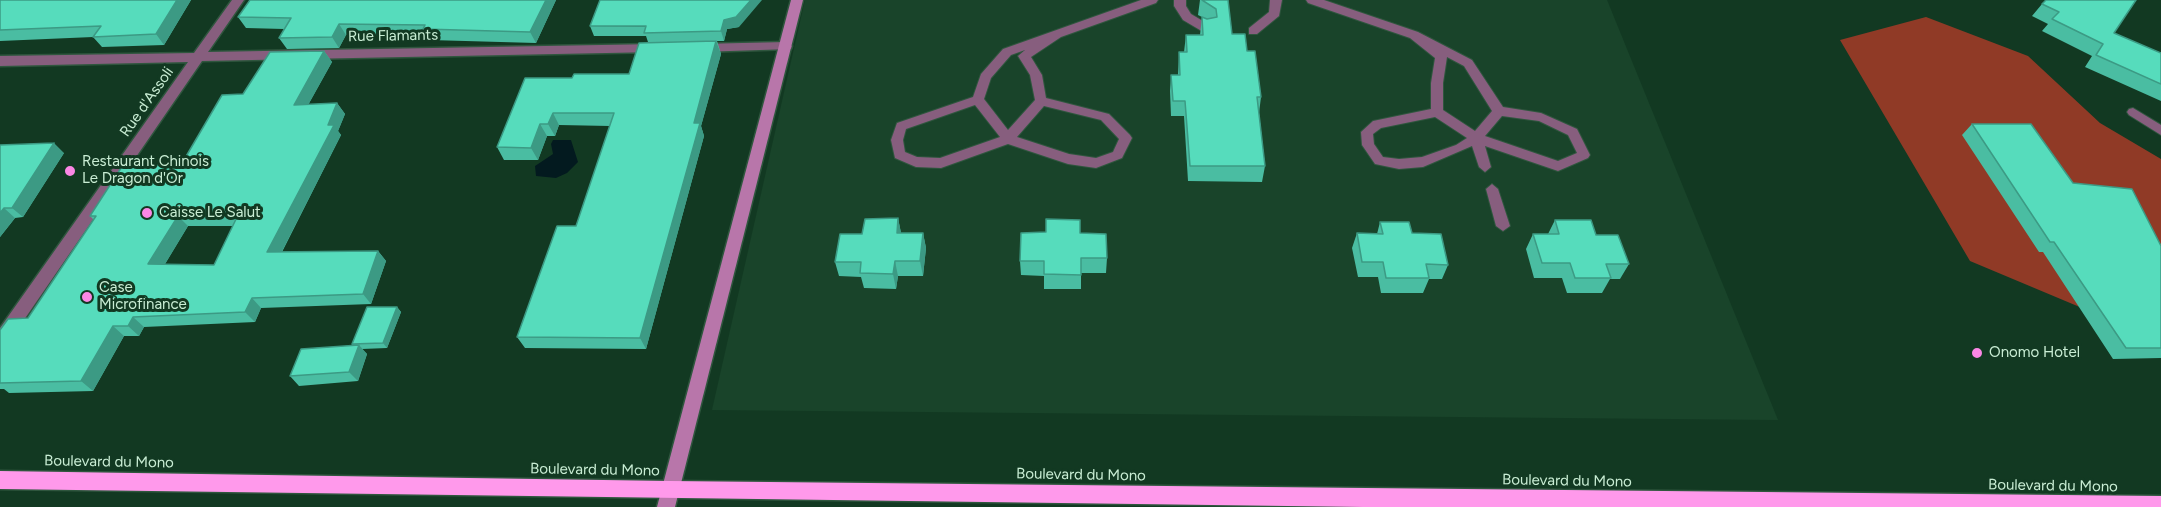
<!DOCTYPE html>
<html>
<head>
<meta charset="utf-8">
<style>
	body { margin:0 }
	canvas { display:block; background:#123922 }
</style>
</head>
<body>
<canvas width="2161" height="507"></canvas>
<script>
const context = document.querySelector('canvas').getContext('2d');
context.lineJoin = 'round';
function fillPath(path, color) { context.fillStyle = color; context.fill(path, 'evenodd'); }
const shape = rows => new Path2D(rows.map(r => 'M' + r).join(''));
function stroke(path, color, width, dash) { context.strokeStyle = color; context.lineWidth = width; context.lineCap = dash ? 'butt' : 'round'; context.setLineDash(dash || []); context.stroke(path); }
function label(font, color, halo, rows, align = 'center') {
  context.font = font + ' Figtree,sans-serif'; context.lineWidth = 6; context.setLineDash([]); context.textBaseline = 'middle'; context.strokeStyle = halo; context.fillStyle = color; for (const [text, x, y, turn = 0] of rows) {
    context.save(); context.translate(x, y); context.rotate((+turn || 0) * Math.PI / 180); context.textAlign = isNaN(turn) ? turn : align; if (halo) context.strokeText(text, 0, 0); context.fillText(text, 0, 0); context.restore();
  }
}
const built = shape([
	[805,0,1607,0,1778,420,712,410]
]);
const green = shape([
	[1926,17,2028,56,2100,123,2161,159,2161,344,2156,339,1970,261,1840,40]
]);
const water = shape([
	[553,140,571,140,578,162,567,173,556,178,536,176,535,166,553,154,551,144]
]);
const lane = shape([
	[1141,0,1158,0,1156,3,1061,37,1031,57,1042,75,1046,98,1109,114,1130,135,1132,138,1122,158,1096,168,1068,164,1008,144,941,168,916,167,895,158,891,140,897,123,973,97,981,74,1003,49,1141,0],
	[1025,50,1018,56,1030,75,1035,100,1008,130,984,99,991,78,1011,55,1025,50],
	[975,105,1000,137,940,158,917,157,905,152,903,140,906,129,975,105],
	[1044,106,1101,120,1119,139,1113,152,1096,158,1069,154,1017,137,1044,106],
	[1174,0,1186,0,1186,6,1191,14,1213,27,1213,33,1205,33,1183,20,1174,6,1174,0],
	[1270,0,1282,0,1279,16,1257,34,1249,34,1249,28,1269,12,1270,0],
	[1306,0,1324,0,1418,32,1472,60,1503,107,1541,113,1577,129,1590,155,1588,158,1558,171,1485,146,1491,167,1485,172,1479,167,1472,146,1423,167,1399,169,1375,164,1362,145,1361,132,1373,121,1431,109,1431,83,1435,58,1410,38,1308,3,1306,0],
	[1447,57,1464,66,1492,111,1475,131,1443,110,1443,83,1447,57],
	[1502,116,1539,121,1568,135,1577,153,1558,161,1485,136,1502,116],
	[1435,117,1467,138,1456,145,1422,157,1399,159,1383,157,1374,144,1373,134,1381,128,1435,117],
	[2133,108,2161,125,2161,135,2129,115,2127,112,2129,109,2133,108],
	[1492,184,1498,189,1510,226,1503,231,1496,226,1486,189,1492,184]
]);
const street = shape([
	[232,0,244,0,208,52,657,44,663,48,657,52,202,61,6,346,0,348,0,328,188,62,0,66,0,56,194,53,232,0],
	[786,42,792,46,791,49,699,52,693,48,699,44,786,42]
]);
const secondary = shape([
	[791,0,803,0,675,507,657,507,791,0]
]);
const highway = shape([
	[0,471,670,481,2161,496,2161,507,1363,507,0,489,0,471]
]);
const wall = shape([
	[0,0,191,0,164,45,102,47,93,37,0,41],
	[556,0,536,43,430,40,428,37,346,35,339,48,287,49,279,38,284,29,246,28,238,17],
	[1200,0,1228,0,1232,34,1247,51,1261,97,1259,113,1265,166,1262,182,1188,181,1184,116,1171,116,1170,91,1171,75,1178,75,1179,52,1184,52,1186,35,1200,35,1202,17,1198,15],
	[2042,4,2161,53,2161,101,2085,67,2092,56,2042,31,2048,24,2032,16],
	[590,26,739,27,727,29,724,41,717,41,721,54,701,126,704,136,646,349,525,348,517,337,576,226,610,126,559,125,555,136,547,136,538,160,504,160,497,147,572,78,629,74,648,42,646,36,594,36],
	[324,51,332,62,308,105,337,103,345,114,338,131,341,135,282,252,378,251,386,261,371,304,261,308,255,322,144,327,139,336,124,336,93,391,9,393,4,389,0,389,0,330,28,318,94,220,90,216,181,165],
	[188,226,233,226,214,265,165,264],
	[1972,124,2073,183,2161,246,2161,358,2113,359,2043,252,2039,252,1962,135],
	[0,145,64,153,23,217,15,218,0,237],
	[898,218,901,233,923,233,926,248,923,276,898,276,896,289,864,288,861,277,839,276,835,262,862,234],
	[1555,220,1596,235,1629,264,1620,279,1610,279,1602,293,1567,293,1562,278,1534,278,1526,249,1533,234,1548,234],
	[1380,222,1412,233,1448,265,1442,279,1429,279,1423,293,1381,293,1378,277,1358,277,1352,248,1357,233,1377,234],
	[1046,232,1080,233,1107,258,1106,273,1081,273,1081,289,1044,289,1044,276,1021,275,1020,261],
	[397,307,401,312,387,348,362,349,367,354,358,381,299,386,290,376,353,345,352,344]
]);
const shadedWall = shape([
	[177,0,191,0,164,45,156,34],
	[546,0,556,0,536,43,530,32],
	[751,0,762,0,739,27,727,29,724,41,721,31,724,20],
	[339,24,346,35,339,48,332,37],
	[716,41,721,54,701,126,704,136,646,349,640,338,694,123],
	[324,51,332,62,302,116,294,105],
	[337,103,345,114,338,131,341,135,276,263,267,252,328,125],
	[553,113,559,125,555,136,548,124],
	[540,124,547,136,538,160,531,148],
	[54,143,64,153,23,217,12,208],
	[4,208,15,218,0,237,0,213],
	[178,216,188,226,159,274,148,264],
	[898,218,901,233,897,233],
	[923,233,926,248,923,276,920,261],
	[378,251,386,261,371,304,363,294],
	[895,261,898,276,896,289,893,274],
	[252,298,261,308,255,322,245,312],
	[397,307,401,312,387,348,383,343],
	[133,317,144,327,139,336,128,326],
	[113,326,124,336,93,391,81,381],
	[359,345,367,354,358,381,349,372]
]);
const building = shape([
	[0,0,177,0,156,34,93,37,101,26,0,30,0,0],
	[250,0,546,0,530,32,423,29,425,25,339,24,332,37,279,38,291,18,238,17,250,0],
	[600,0,751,0,736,17,724,20,721,31,644,33,646,26,590,26,600,0],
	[1202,0,1228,0,1232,34,1245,34,1247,51,1255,51,1261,97,1257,97,1265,166,1190,166,1185,101,1173,101,1171,75,1180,75,1179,52,1187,52,1186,35,1203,35,1202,17,1207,19,1217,17,1216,9,1202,0],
	[2046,0,2136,0,2114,33,2161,53,2161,84,2096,55,2103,44,2052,19,2059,12,2042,4,2046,0],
	[716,41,694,123,700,123,640,338,517,337,557,226,576,226,614,113,553,113,548,124,540,124,531,148,497,147,525,78,572,78,574,74,629,74,639,43,716,41],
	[324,51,294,105,337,103,328,125,334,125,267,252,378,251,363,294,252,298,245,312,133,317,128,326,113,326,81,381,0,383,0,330,8,319,28,318,96,216,90,216,123,165,181,165,222,95,243,94,270,52,324,51],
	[238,215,214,265,148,264,178,216,238,215],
	[1972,124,2031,124,2073,183,2132,189,2161,246,2161,348,2126,348,2054,242,2050,242,1972,124],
	[54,143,12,208,4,208,0,213,0,145,54,143],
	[898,218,897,233,923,233,920,261,895,261,893,274,860,273,861,262,835,262,840,234,862,234,865,219,898,218],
	[1046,219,1080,220,1080,233,1106,234,1107,258,1081,258,1081,275,1044,274,1044,261,1020,261,1021,233,1046,232,1046,219],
	[1555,220,1591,220,1596,235,1618,235,1629,264,1606,264,1611,278,1575,278,1570,263,1542,263,1533,234,1559,234,1555,220],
	[1380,222,1409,222,1412,233,1441,234,1448,265,1426,264,1429,278,1386,278,1383,262,1362,262,1357,233,1383,234,1380,222],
	[367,307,397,307,383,343,352,344,367,307],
	[359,345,349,372,290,376,301,349,359,345]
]);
const markers = [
	[70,171,6,"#fb87e5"],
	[147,213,6,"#fb87e5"],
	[87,297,6,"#fb87e5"],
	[1977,353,6,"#fb87e5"]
];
const streetNames = [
	["Rue Flamants",393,36,-1],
	["Rue d'Assoli",147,102,-55],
	["Boulevard du Mono",109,462,1],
	["Boulevard du Mono",595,470,1],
	["Boulevard du Mono",1081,475,1],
	["Boulevard du Mono",1567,481,1],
	["Boulevard du Mono",2053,486,1]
];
const poiNames = [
	["Restaurant Chinois",82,162],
	["Le Dragon d'Or",82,179],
	["Caisse Le Salut",159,213],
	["Case",99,288],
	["Microfinance",99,305],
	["Onomo Hotel",1989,353]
];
fillPath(built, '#19442a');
fillPath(green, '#903a26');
fillPath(water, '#031a1f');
stroke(lane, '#2f563e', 2);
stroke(street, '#2f563e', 3);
stroke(secondary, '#2f563e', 3);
stroke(highway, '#2f563e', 3);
fillPath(lane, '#875e7e');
fillPath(street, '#875e7e');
fillPath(secondary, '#b876aa');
fillPath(highway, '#ff99eb');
fillPath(wall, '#4abda2');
fillPath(shadedWall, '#3c9a84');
fillPath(building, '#56dcbc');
stroke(building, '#3c9a84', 1.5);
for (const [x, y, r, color] of markers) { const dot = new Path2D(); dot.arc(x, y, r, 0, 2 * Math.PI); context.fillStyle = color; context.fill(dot); stroke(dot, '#123922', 2); }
label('15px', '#c9edd4', '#123922', streetNames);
label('15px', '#c9edd4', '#123922', poiNames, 'left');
</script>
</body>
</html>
